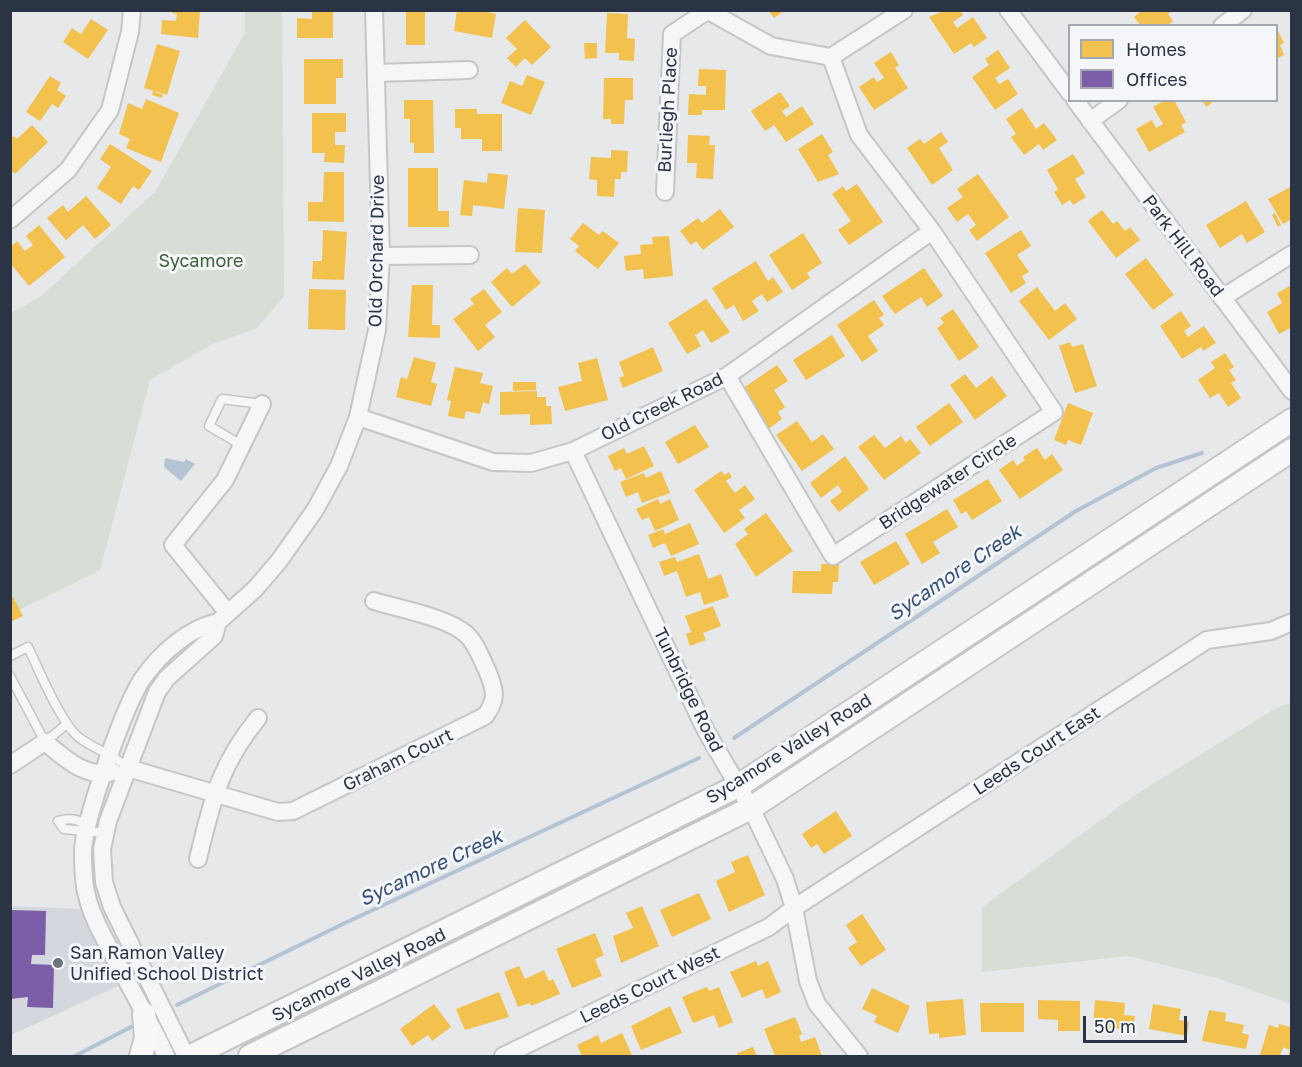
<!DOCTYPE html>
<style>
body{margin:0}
#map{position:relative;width:1302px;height:1067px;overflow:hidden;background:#e6e8ea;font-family:"Golos Text",sans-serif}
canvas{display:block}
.frame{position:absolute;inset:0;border:12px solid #2b3445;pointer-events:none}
.legend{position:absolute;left:1068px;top:24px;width:210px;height:78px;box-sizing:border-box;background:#f4f6f9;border:2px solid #a4a8b1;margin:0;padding:8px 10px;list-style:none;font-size:18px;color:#2b3445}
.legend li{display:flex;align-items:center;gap:12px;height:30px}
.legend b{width:30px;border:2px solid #a4a8b1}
.scale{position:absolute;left:1083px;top:1016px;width:104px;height:27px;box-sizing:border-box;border:3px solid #2b3445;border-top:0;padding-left:8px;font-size:18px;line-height:21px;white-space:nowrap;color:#2b3445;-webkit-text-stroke:4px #f4f6f9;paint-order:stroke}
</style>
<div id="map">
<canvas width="1302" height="1067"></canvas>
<div class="frame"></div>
<ul class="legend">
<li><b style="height:16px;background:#f2c14e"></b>Homes</li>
<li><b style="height:16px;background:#7b5ea7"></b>Offices</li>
</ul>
<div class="scale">50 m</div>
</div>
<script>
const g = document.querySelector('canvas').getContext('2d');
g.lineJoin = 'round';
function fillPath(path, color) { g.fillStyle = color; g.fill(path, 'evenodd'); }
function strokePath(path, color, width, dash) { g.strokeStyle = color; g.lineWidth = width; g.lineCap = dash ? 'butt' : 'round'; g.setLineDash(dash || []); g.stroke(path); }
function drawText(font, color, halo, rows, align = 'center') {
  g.font = font + ' "Golos Text",sans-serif'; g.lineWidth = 6; g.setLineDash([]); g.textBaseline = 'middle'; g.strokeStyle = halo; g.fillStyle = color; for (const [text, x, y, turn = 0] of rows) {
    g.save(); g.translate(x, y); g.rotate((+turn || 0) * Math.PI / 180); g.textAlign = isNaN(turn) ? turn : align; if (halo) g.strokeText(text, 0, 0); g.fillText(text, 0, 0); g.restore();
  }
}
const built = new Path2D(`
 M11 906 81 909 118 986 11 1035Z`);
const green = new Path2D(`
 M245 11H282L284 296 257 328 210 345 150 380 100 570 11 614 10 314 41 296 155 192 245 33Z
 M1291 703V1004L1217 978 1128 956 982 972V907L1138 793 1278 707Z`);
const water = new Path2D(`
 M165 458 184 462 186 459 195 464 181 481 164 467Z`);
const homes = new Path2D(`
 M172 10H200L198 38 161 34 162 20 176 21 177 14 172 13Z
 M312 10H333V38H297V18L312 19Z
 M406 10H425V45H406Z
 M457 10H479L496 14 492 38 454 31Z
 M768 10H785L774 18Z
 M946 10H960L963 15 953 22 957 28 973 17 987 38 974 47 971 43 954 54 929 17Z
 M1142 10H1172L1168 14 1173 21 1166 26H1141L1134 17Z
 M607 13 628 14 627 38 635 39 634 61 619 60V53H605Z
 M91 19 108 30 88 59 63 42 72 28 81 34Z
 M525 20 551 47 532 65 525 58 516 67 507 58 517 49 506 38Z
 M1276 27 1284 43 1280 45 1284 55 1276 59Z
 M584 43H597V58L585 59Z
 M157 44 180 51 167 95 144 88Z
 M998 50 1010 68 995 78 999 84 1008 79 1018 94 995 110 972 77 989 65 985 59Z
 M891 52 899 65 895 68 908 88 874 110 859 87 874 77 877 82 884 78 874 63Z
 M304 59H343V78H336V104H304Z
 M699 69 726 70 725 110H702V115H688L689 94 706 95V86H698Z
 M527 75 545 82 531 115 501 103 510 81 522 86Z
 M50 76 61 83 57 90 66 96 58 108 52 104 40 121 26 112Z
 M604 78H633V100H625L624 124H611V119H603Z
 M153 91 163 95 162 98 152 95Z
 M780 92 790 106 782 111 786 117 802 106 814 124 786 142 774 125 765 131 751 111Z
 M146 99 179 113 161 162 126 148 130 139 119 134 128 103 142 109Z
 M404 100H433L434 153H414V143H410V119H404Z
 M1165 100H1174L1186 122 1181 125 1185 132 1149 152 1136 129 1152 120 1156 128 1163 124 1153 107Z
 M1202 100H1216L1206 107Z
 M1022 108 1036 129 1044 123 1057 140 1043 150 1039 144 1024 155 1011 137 1016 134 1006 119Z
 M455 109H477V114H502V151H482V139H461V128H455Z
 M312 113H346V132H335V145H345L344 163 324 162 325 153H312Z
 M32 125 48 142 15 174 10 169V139L14 136 17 139Z
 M941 132 948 142 939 148 953 170 932 185 907 148 920 139 924 144Z
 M822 134 833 152 828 155 839 174 818 182 798 149Z
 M688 135 710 136 709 145H715L713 179 696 178 697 163H687Z
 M110 144 152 171 139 190 133 186 121 204 97 188 111 167 100 159Z
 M611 150 628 151 627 172H621V179H615L614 197 597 196V180L589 179 591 157 611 158Z
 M1073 154 1085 173 1075 179 1086 197 1073 205 1070 200 1062 205 1054 192 1058 189 1047 170Z
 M408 168H438V211H449V227H408Z
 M324 172H344V222L308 221V202H323Z
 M488 173 508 175 504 209 473 205 472 216 460 215 464 180 487 183Z
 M978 174 1009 217 977 241 969 230 976 225 968 214 957 222 947 208 963 197 957 189Z
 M857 184 883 222 849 245 838 230 851 221 832 194 843 186 846 191Z
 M1292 186V219L1283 224 1268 199Z
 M86 196 111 225 95 239 83 225 66 240 47 218 63 205 68 212Z
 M1246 201 1265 232 1247 243 1242 234 1220 248 1206 225Z
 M518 208 545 210 542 253 515 252Z
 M720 209 734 227 703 250 696 241 691 245 680 231 698 218 702 223Z
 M1102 210 1113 224 1117 221 1125 231 1130 227 1140 240 1116 258 1088 221Z
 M1275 213 1281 225 1278 227 1272 215Z
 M583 223 599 235 603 231 619 243 598 269 575 251 579 246 570 239Z
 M39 225 65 257 29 286 10 263V247L17 241 25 251 33 245 26 236Z
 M323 230 347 232 344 280 312 279 313 261H322Z
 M1021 230 1031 246 1017 255 1029 272 1022 276 1026 283 1011 293 985 253Z
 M803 233 822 263 807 273 810 278 792 290 769 255Z
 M669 236 673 276 644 279 643 269 626 271 624 256 641 254 640 245 653 244 652 237Z
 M1146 258 1174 295 1153 310 1125 274Z
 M756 261 768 281 773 277 783 292 767 302 762 294 752 301 759 311 743 321 734 305 726 310 712 288Z
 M525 264 541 283 512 307 491 282 507 268 512 274Z
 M924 268 943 296 927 307 921 297 895 314 882 296Z
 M412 285H433L432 325H440V338L408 337Z
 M1292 285V327L1279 334 1267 312 1282 303 1277 293Z
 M1037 287 1055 311 1065 303 1077 319 1049 340 1019 301Z
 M309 289 346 290 345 330 308 329Z
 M484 289 502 312 485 325 495 337 478 351 453 319 474 304 470 299Z
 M706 299 730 332 711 343 703 330 695 335 701 346 687 354 668 323Z
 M874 300 884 315 879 318 884 325 868 336 878 351 862 362 837 325Z
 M953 309 979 347 959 361 937 328 944 323 940 318Z
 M1181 311 1191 326 1184 331 1188 337 1204 326 1216 343 1203 351 1201 347 1182 359 1160 326Z
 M832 335 845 356 806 380 793 360Z
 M1070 342 1072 347 1083 344 1097 386 1075 393 1059 346Z
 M653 347 663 371 623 388 619 378 624 376 619 362Z
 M1225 353 1234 367 1229 370 1236 380 1231 383 1241 398 1228 407 1219 393 1210 398 1198 380 1215 368 1211 362Z
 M414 357 436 363 431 382 437 384 431 406 396 397 401 377 407 379Z
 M597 358 608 400 565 411 558 387 582 381 578 363Z
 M777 365 788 381 774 390 785 407 778 412 782 419 768 429 742 389Z
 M455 367 483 373 480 383 493 386 489 404 483 402 480 414 466 411 464 419 448 416 451 401 447 400Z
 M965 374 976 388 992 376 1007 396 975 420 950 385Z
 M513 382H536V390L513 391Z
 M537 391V397H546V406H551L552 424 530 425V414L500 415V392Z
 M949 403 963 422 930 446 916 427Z
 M1068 403 1093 413 1081 445 1068 440 1066 445 1054 440Z
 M797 421 812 442 823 434 834 449 802 471 776 435Z
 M695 425 709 447 678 464 665 442Z
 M874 435 885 448 901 436 906 443 910 439 921 453 884 480 858 447Z
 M644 446 654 466 626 479 621 468 615 471 608 456 624 448 627 454Z
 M1037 448 1045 460 1052 454 1063 470 1020 499 999 470 1013 460 1017 466 1025 460 1023 457Z
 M845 456 869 489 839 512 830 501 842 492 838 485 821 498 810 483Z
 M661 471 670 493 642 503 638 492 626 497 620 482 644 473 646 478Z
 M721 471 725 475 729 472 732 477 726 481 735 493 745 485 755 499 739 510 745 518 724 533 694 490Z
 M988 479 1002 501 972 520 966 511 961 514 953 500Z
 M658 499 660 504 670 499 679 520 655 531 649 517 642 520 636 509Z
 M947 509 958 527 933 542 940 553 922 564 905 534Z
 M766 513 793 551 756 577 735 544 748 534 744 529Z
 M690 523 699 544 671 556 665 543 653 548 648 535 663 529 665 534Z
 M896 541 910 564 874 585 860 562Z
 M699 554 708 579 721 574 729 597 704 605 700 592 686 597 677 571 664 576 659 562 675 557 677 562Z
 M821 564H839L838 582H833L832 594 792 593 793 571H821Z
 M13 597 23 616 10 622V599Z
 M713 606 721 626 703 633 706 640 690 646 686 634 691 632 685 616Z
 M836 811 852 836 824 854 817 844 811 848 802 834Z
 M748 855 765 895 729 912 716 881 735 872 731 862Z
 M699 893 711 919 672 937 660 910Z
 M642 906 659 946 621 963 613 936 633 928 626 913Z
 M862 914 886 950 861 966 848 948 857 942 846 925Z
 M595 933 604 955 595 959 602 976 572 988 556 949Z
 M756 961 758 966 768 961 781 992 766 999 762 989 742 998 730 972Z
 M519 966 525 979 544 970 549 981 553 979 560 994 531 1006 530 1003 518 1007 504 972Z
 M707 987 709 991 719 987 733 1022 719 1028 714 1015 693 1023 682 997Z
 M872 988 910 1006 898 1033 874 1022 877 1016 862 1009Z
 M499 992 509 1017 465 1030 456 1009Z
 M963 999 966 1035 939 1038V1033L929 1034 926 1002Z
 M1038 1000 1080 1001V1031H1058V1020L1038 1019Z
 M1095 1000 1125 1003 1124 1015 1135 1016 1133 1030 1093 1027Z
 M980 1003H1024V1032H981Z
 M434 1004 451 1027 432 1041 428 1035 412 1046 400 1029Z
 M1153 1004 1181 1009 1179 1020 1189 1022 1187 1036 1149 1029Z
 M670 1006 682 1033 641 1050 631 1026Z
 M1209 1010 1226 1013 1225 1021 1244 1025 1242 1033 1249 1035 1246 1049 1202 1041Z
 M795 1017 802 1034 799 1036 801 1042 815 1037 822 1056H775L764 1029Z
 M1279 1024 1290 1027 1292 1056H1288L1290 1050 1283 1047 1280 1056 1260 1055 1269 1025 1278 1028Z
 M622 1033 632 1055 628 1056H582L577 1045 598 1035 601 1043Z
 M753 1047 757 1056H738L737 1053Z`);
const offices = new Path2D(`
 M10 910 46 911 45 955H32L31 964 54 965 53 1008 27 1007 28 997 10 999Z`);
const stream = new Path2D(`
 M734 738 1076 511 1156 468 1202 453
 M177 1005 347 922 699 758
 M75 1056 133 1026`);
const service = new Path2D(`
 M243 446 209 426 222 399 262 404
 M10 656 28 647C38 668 63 728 81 739 98 751 111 753 128 768
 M10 676 45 742 67 724
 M86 827C81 818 67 818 58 821L64 829 106 833`);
const minor = new Path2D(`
 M707 10 771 46 831 57 904 10
 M1008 10 1070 93
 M1222 26 1243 10
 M376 73 469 70
 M1075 100 1292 391
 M1090 121 1119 100
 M665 192 672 34 707 11
 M10 220 68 170 110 110 130 32 132 10
 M381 256 470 255
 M1222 298 1292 254
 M727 376 833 556 1054 412 932 231 859 135 831 57
 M358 417 493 462 531 463 573 451 727 376 932 231
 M573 451 706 731 751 808 785 879 794 908 808 981 817 1004 859 1056
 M228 613 173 545 225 480 262 404
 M10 765 45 742C64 758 86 779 113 772
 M128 768 278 812 293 811 485 716C498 699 495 689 487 670 481 658 476 643 466 634 447 617 399 609 374 601
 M198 859C212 801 219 766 258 718
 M166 1056C151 1023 132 991 115 959 105 939 92 918 87 896 83 883 83 864 83 851 84 820 125 704 143 678 160 654 188 628 218 622
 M186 1056 112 907 104 882 102 849 108 821 157 692 167 678 214 636 218 622 255 589 279 561 315 510 339 466 358 417 377 330 381 256 374 10
 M503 1056 769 927 794 908 1207 640 1271 631 1292 622`);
const secondary = new Path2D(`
 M141 1056 146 1038 144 1014
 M191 1056 738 786 1292 420
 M250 1056 751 808 1292 450`);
const markers = [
 [58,963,6,"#6c737f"]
];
const streetNames = [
 ["Burliegh Place",668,110,-87],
 ["Park Hill Road",1183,246,53],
 ["Old Orchard Drive",377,251,-89],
 ["Old Creek Road",662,407,-26],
 ["Bridgewater Circle",948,482,-33],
 ["Tunbridge Road",688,690,64],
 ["Sycamore Valley Road",789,749,-32],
 ["Leeds Court East",1037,751,-33],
 ["Graham Court",398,760,-26],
 ["Sycamore Valley Road",359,975,-26],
 ["Leeds Court West",650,985,-26]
];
const parkNames = [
 ["Sycamore",201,261]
];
const poiNames = [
 ["San Ramon Valley",70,953],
 ["Unified School District",70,974]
];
const waterNames = [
 ["Sycamore Creek",955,573,-34],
 ["Sycamore Creek",431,868,-25]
];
fillPath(built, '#d4d7dd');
fillPath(green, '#d6ded6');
fillPath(water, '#b4c4d5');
fillPath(homes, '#f2c14e');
fillPath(offices, '#7b5ea7');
strokePath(stream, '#b4c4d5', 4);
strokePath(service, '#c4c6c8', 11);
strokePath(minor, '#c4c6c8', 20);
strokePath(secondary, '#c4c6c8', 26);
strokePath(service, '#f5f6f7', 8);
strokePath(minor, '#f5f6f7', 16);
strokePath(secondary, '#f8f8f8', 22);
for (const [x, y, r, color] of markers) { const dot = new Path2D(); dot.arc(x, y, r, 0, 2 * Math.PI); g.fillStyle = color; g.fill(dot); strokePath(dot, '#f4f6f9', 2); }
drawText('18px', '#2b3445', '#f4f6f9', streetNames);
drawText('18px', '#3f6138', '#f4f6f9', parkNames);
drawText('18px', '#2b3445', '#f4f6f9', poiNames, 'left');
drawText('italic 20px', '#34527a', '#f4f6f9', waterNames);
</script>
